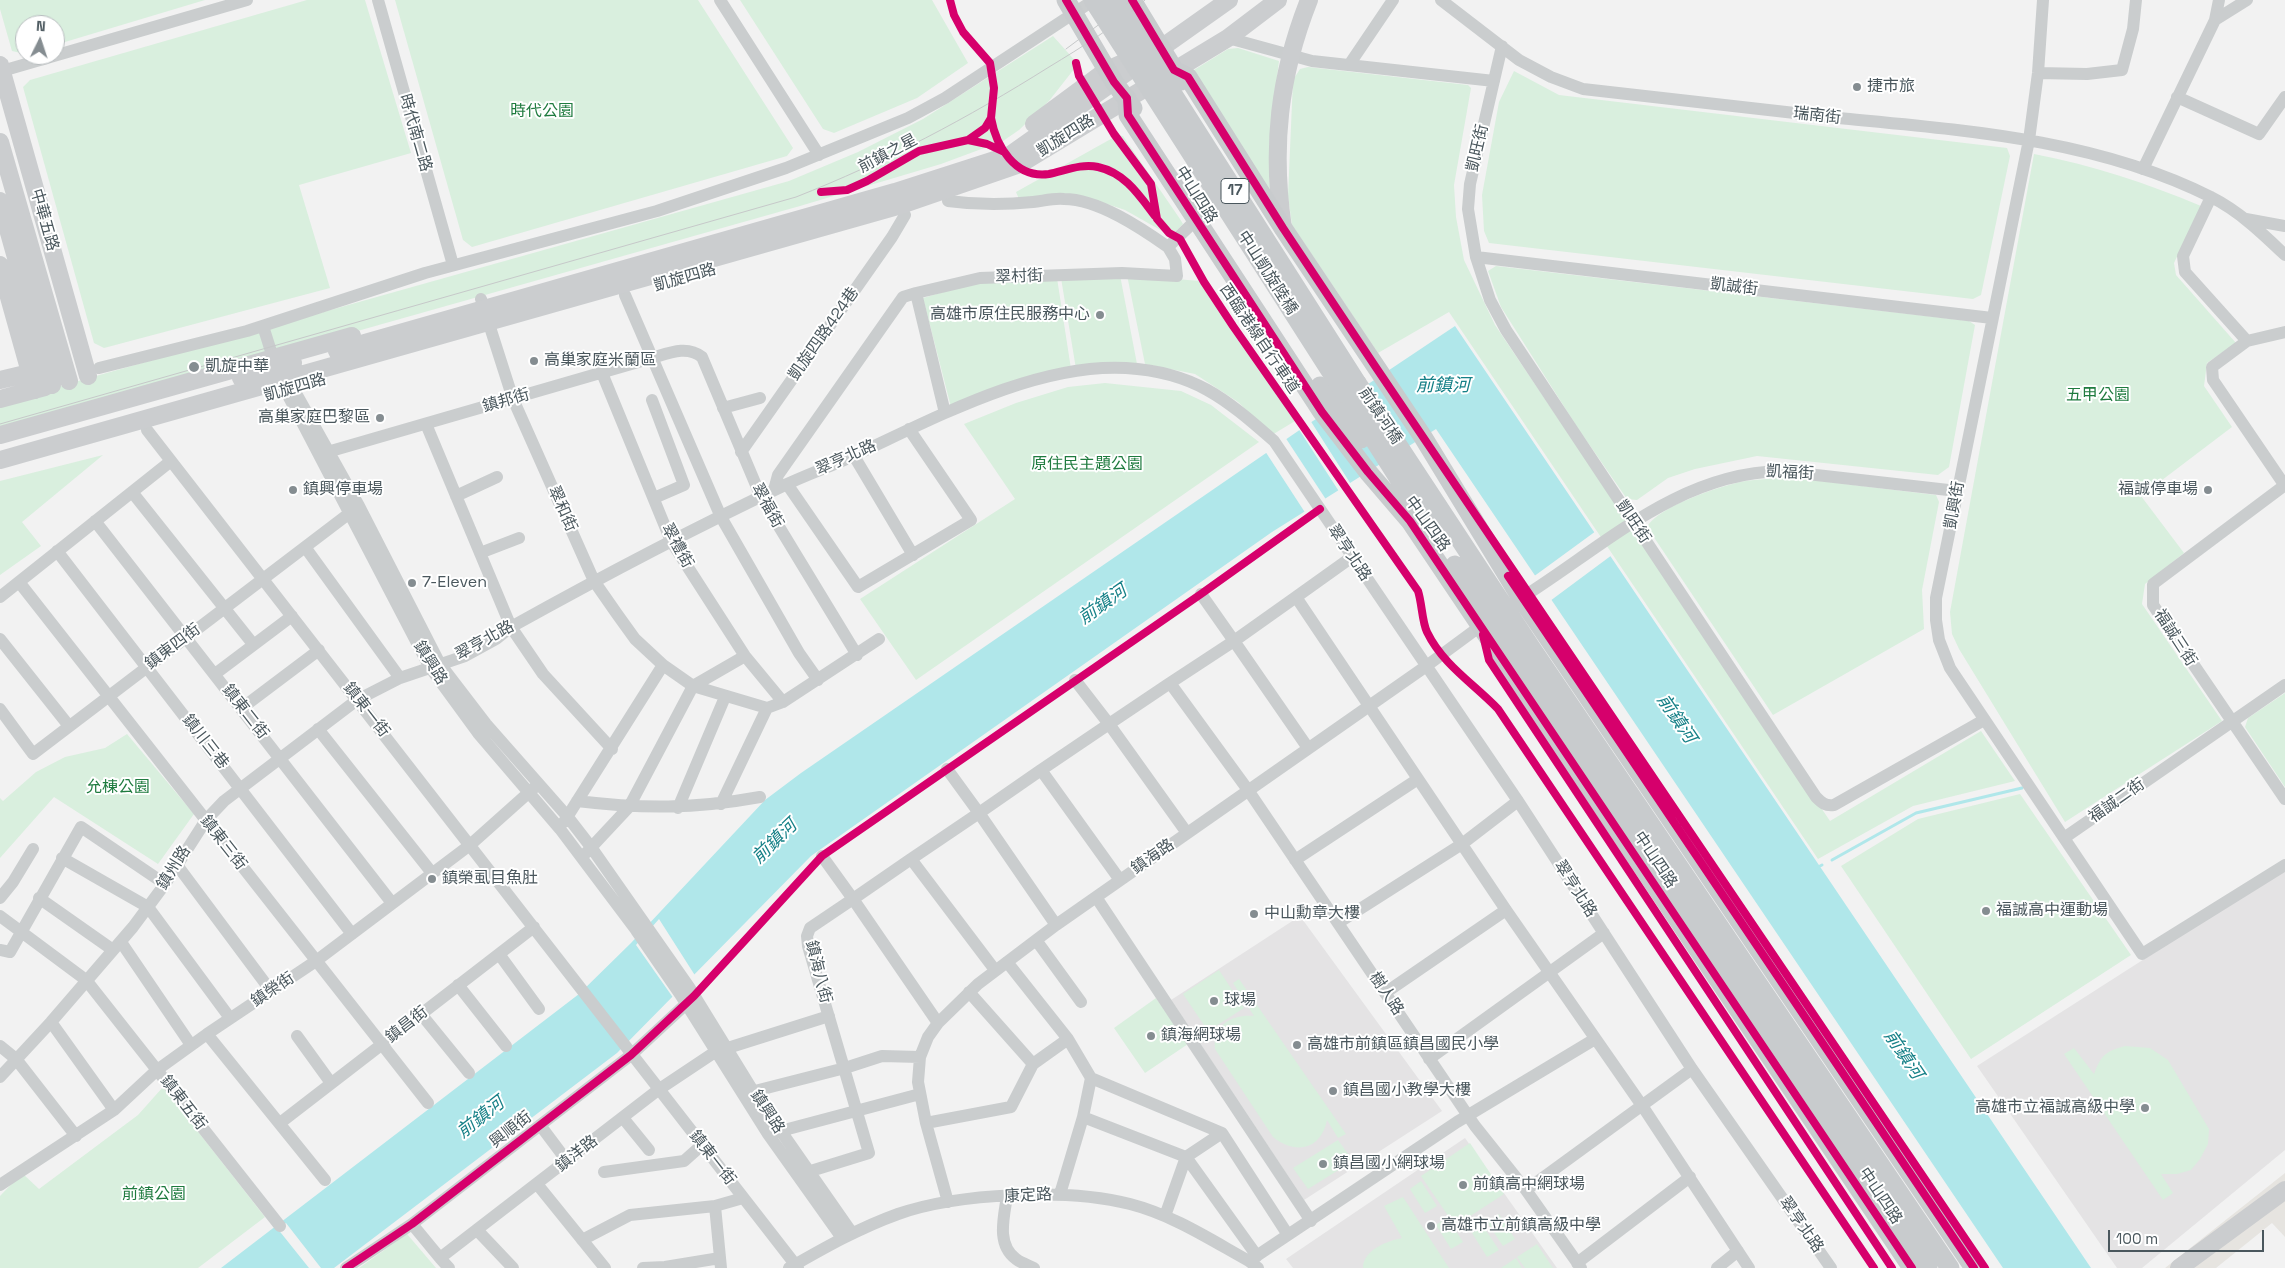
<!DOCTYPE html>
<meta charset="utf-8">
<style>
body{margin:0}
#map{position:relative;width:2285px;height:1268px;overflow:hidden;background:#f2f2f2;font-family:"Space Grotesk",sans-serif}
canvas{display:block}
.north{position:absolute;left:15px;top:15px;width:50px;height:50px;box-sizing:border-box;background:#fff;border:1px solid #b7bcbe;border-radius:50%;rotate:4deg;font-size:14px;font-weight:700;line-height:20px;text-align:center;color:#4a575d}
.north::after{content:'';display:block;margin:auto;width:18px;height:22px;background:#858d91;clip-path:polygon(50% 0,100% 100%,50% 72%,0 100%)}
.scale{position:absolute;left:2108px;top:1230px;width:156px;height:22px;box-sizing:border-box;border:2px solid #4a575d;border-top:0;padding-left:6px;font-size:15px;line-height:18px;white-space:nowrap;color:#4a575d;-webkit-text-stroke:4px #fff;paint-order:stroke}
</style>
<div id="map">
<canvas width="2285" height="1268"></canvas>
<div class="north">N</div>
<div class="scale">100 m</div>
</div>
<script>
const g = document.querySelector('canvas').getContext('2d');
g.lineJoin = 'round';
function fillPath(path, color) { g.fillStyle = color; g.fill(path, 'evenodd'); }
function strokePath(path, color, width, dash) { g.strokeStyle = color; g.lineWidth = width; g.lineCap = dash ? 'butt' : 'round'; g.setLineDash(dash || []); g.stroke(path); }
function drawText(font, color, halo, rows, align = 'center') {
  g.font = font + ' "Space Grotesk","Noto Sans TC",sans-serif'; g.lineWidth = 4; g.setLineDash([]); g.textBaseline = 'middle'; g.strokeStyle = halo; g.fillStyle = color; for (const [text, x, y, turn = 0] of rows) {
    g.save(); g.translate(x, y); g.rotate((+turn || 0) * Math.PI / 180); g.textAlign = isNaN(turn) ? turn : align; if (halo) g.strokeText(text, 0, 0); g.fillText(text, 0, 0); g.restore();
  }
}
const commercial = new Path2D(`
 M2285 1173V1237L2272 1223 2216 1268H2165Z`);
const education = new Path2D(`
 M2285 869V1150L2142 1268H2117L1977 1066Z
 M1300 916 1442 1111 1304 1200 1171 1000Z
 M1465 1138 1557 1268H1293L1286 1259Z`);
const green = new Path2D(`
 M0 0H205L55 45V25H25V54L12 51 0 9Z
 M307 0H365L411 153 299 185 330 288 104 348 94 343 23 87 30 80Z
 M395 0H698L793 148 787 156 472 247 463 240Z
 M740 0H932L968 63 917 98 834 133 823 129Z
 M1053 36 1078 64 1049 101 1019 130 1003 141 941 164 800 206 0 432V403L789 181 858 152 923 119Z
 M1238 48 1279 61 1269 145 1270 192 1194 70 1228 49Z
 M1308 67 1468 85 1471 88 1454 185 1456 217 1464 260 1495 325 1830 821 1981 731 2015 781 1913 806 1818 859 1449 312 1378 353 1292 225 1288 196 1293 80 1300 69Z
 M1514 71 1559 95 2007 148 2010 156 1981 295 1973 299 1489 243 1484 231 1482 195 1499 102Z
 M1118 135 1123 136 1180 219 1183 224 1171 236 1125 210 1098 201 1019 199 1016 192Z
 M2034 154C2092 165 2146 183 2201 206L2174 263 2176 275 2236 343 2207 363 2204 386 2232 427 2141 496 2184 553 2145 584 2142 604 2222 721 2065 822 1959 649 1952 634 1950 612Z
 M1496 266 1969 321 1975 325 1949 467 1938 475 1757 456 1695 469 1668 478 1637 500 1627 499 1577 427 1501 307 1488 271Z
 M1120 275 1137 364 1076 369 1061 278Z
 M1127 275 1200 281 1295 421 1272 435 1238 402 1195 374 1145 364Z
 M1057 278 1071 369 951 407 923 298 981 281Z
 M1105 383 1181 391 1211 405 1259 442 916 680 860 599 1015 499 964 424 1016 403 1068 387Z
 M103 455 22 522 41 546 0 575V481Z
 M1787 477 1936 495 1939 502 1922 590 1924 629 1773 715 1647 527C1659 506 1716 488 1740 482 1755 479 1772 479 1787 477Z
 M2285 693V787L2245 727 2248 718Z
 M127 734 194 814 158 864 54 797 0 858V798L3 801 36 772 65 757 105 748Z
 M2020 794 2131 955 1971 1059 1841 866 1918 819Z
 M1219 970 1244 1008 1208 1031 1183 994Z
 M1239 979 1346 1134 1338 1138 1327 1120C1321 1150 1295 1155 1273 1137L1215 1049C1212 1024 1234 1014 1254 1016L1233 983Z
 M1156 998 1188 1044 1145 1073 1114 1028Z
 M2125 1046 2150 1048 2168 1060 2209 1129 2208 1144 2200 1159 2191 1170 2177 1174H2161L2173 1193 2163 1200 2064 1054 2074 1048 2094 1074C2102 1054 2105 1052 2125 1046Z
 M163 1087 265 1217 198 1268H0V1196L22 1173 39 1189 138 1115Z
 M1338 1140 1353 1161 1308 1189 1293 1168Z
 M1470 1143 1504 1194 1455 1226 1421 1176Z
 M1421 1181 1437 1206 1425 1213 1410 1189Z
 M1403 1197 1449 1268H1363C1363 1250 1387 1241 1402 1238L1384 1206Z
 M1499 1214 1515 1239 1503 1246 1487 1222Z
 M1447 1217 1463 1242 1451 1249 1436 1225Z
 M1483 1226 1499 1250 1487 1257 1472 1233Z
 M407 1234 436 1268H359Z
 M1537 1244 1553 1268H1525L1517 1257Z
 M1516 1258 1522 1268H1501Z`);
const water = new Path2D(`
 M1455 326 2091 1268H2003L1436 429 1272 532 811 856 617 1053 334 1268H221L579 994 631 943 765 800 801 773 1301 429Z`);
const pier = new Path2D(`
 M1310 420 1352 486 1340 493 1298 428Z
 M1285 437 1327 501 1306 514 1265 451Z
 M1596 531 1612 555 1550 601 1533 577Z
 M659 919 696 977 674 999 636 945Z
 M286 1223 321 1268H309L277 1228Z`);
const stream = new Path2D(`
 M1832 860 1916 813 2022 788
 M1820 866 1822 865`);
const street = new Path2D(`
 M378 0 453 265
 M720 0 819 155
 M1441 0 1519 60 1551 77 1583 89C1668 99 1753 109 1839 118 1964 130 2096 139 2211 197 2239 211 2262 233 2285 255
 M2043 0 2038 73 2029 140 1936 598V620L1939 640 1950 668 2064 838
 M2215 20 2219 0
 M1228 38 1312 61 1494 81
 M1502 46 1470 184 1468 209 1476 257 1490 300 1506 330 1816 797C1822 803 1825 806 1834 805L1984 720
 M1349 65 1393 0
 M2 71 247 0
 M2038 73 2087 74 2122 70 2133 29 2136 0
 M2177 97 2259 134 2285 97
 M2143 169 2215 20 2247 0
 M2211 197 2183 256 2185 272 2247 341
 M948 201C977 205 1004 205 1033 202 1043 201 1053 198 1064 199 1098 199 1141 228 1168 247
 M2246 219 2285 226
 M1476 257 1992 318
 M625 295 721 517 799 653 818 680
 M481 299 513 399 594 581 617 614 635 639 663 665 693 686 767 708 783 702 879 639
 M263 326 280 380 429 666 478 733 560 829 636 930 680 994 768 1134 842 1238
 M2285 332 2247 341 2212 367 2213 380 2285 486
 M99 368 247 331 425 273 657 211 786 168 908 118 945 98 1094 0
 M284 372 359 506 440 664 486 724 567 816 591 847 689 987 753 1091 852 1233
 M602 373 671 541 745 656 783 702
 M652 400 684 485 654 498
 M723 408 760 398
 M945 413 916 293 980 278 1122 273 1177 276 1175 259 1168 247 1195 221
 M426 424 511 627 543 674 612 749
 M147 430 798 1268
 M741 452 892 237 905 215
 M324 453 652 358C669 353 687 345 702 357L761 497 857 655
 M854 456 913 555
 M787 484 858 587 971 520 909 429
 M2285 485 2153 584V605L2285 799
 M774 490 778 475 903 297 916 293
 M132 492 253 644
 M456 496 497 477
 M95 521 392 903
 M305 547 400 678
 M57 551 352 934
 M480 553 519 538
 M19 582 428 1103
 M1201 594 1234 641 1296 597 1506 910 1643 1107 1749 1268
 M0 597 171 461
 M1296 597 1352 557
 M1515 602C1600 550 1676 473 1781 471L1957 491
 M0 639 69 726
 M215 674 292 616
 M1075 680 1109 724 1170 683 1248 790 1475 1126 1526 1190 1581 1268
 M1170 683 1234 641 1308 748
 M2285 685 2064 838 2142 954 2285 865
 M693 686 745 656
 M242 708 319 650
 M0 709 33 754 355 509
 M318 729 432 873
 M947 769 979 813 1041 770 1120 880
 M1041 770 1109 724 1187 833
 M577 801C643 809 694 809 760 797
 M721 804 767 708
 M678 808 725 697
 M564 822 663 665
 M586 853 629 807 693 686
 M822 856 853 899 911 859 995 970
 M62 858 148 907 230 1018
 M911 859 979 813 1056 925
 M1295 860 1418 779
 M177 865 271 991
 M1096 897 1311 1221
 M0 898 13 882 33 849
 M39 898 113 950
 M0 916 86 980 280 1226
 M1338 923 1462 844 1518 801
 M1036 940 1081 1002
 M121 942 191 1045
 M0 950 10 952 81 827 165 884
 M499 954 539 1009
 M1007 962 1068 1039 1091 1078
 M458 985 506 1046
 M969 992 1033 1064
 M1385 993 1506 910
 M421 1014 469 1073
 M51 1022 114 1110
 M207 1034 325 1180
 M297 1036 331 1083
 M0 1046 16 1059 76 1136
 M1429 1059 1604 933
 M1033 1064 1068 1039
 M0 1077 51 1022 133 927 165 884 206 820 224 801 357 700 400 678 465 656 496 639 511 627C601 577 692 529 785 485 808 474 832 466 855 455 935 418 1036 363 1126 368 1194 372 1225 398 1274 441L1518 801 1692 1069 1831 1268
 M1091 1078 1222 1133 1288 1235
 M747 1093 845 1068 882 1056 920 1057
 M1083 1117 1186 1157 1257 1256
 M623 1118 649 1150
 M280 1123 534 927
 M926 1123 1011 1107 1033 1064
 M540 1125 567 1161
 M773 1133 920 1094
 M604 1172 684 1161 702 1145
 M801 1174 869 1153 808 946 807 936 810 928 853 899 938 1023
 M537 1184 605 1268
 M0 1185 114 1110 157 1070 207 1034 316 961 470 845 535 787
 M1526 1190 1692 1069
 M1060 1194 1083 1117 1091 1078
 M1007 1196C1004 1217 996 1244 1016 1259 1021 1263 1028 1265 1034 1268
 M948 1202 926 1123 918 1082 920 1057 928 1037 938 1023 978 984 1056 925 1425 667 1486 622
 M715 1206 721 1268
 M1165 1216 1186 1157 1222 1133
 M412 1224 440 1258
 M477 1230 513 1268
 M582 1240 630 1215 715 1206 743 1198
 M1249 1261 1457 1122 1595 1039
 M1577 1263 1690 1177
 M346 1268 412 1224 631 1055 686 1004
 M449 1268 440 1258 658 1090 715 1052 829 1016
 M643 1268 665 1267 720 1258
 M789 1268C824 1248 859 1228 898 1214 958 1193 1068 1188 1130 1204 1173 1215 1211 1240 1249 1261L1258 1268
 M1717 1268 1738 1251`);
const secondary = new Path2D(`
 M0 65 88 376
 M1034 124 1107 70 1139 56
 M0 142 69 381
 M0 201 52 385
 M1283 228C1271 147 1279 76 1309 0
 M0 265 35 390
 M337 351 895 192 1010 155 1229 0
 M241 378 293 363
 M0 380 42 370
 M0 399 45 387
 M0 435 352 336
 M0 460 901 205 1020 164 1228 38 1278 0
 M2179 1268 2285 1190`);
const primary = new Path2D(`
 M1066 0 1114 82 1133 108
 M1132 0 1181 81
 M1174 70 1188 77 1283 228 1423 437 1521 598 1974 1268
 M1127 98 1128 115 1322 412 1368 472 1410 521 1912 1268
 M1357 383 1530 646 1950 1268
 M1320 386 1361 439
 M1345 394 1430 528
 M1455 565 1928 1268`);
const tram = new Path2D(`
 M1066 49 1132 0
 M0 424 796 197C885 162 968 118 1049 67 1082 47 1116 26 1145 0`);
const primaryBridge = new Path2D(`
 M1093 0 1345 394
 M1113 0 1357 383`);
const cycleway = new Path2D(`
 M950 0 954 15 963 32 990 63 994 88 991 118
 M1066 0 1114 82 1127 98 1128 115 1322 412 1368 472 1410 521 1912 1268
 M1132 0 1174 70 1188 77 1283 228 1375 366 1985 1268
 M1076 63 1079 76 1114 134 1151 184 1157 219 1169 233 1180 239 1204 282 1233 326 1418 591C1422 603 1422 622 1427 632 1443 665 1473 683 1498 709L1874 1268
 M1002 151 987 144 968 140 985 128 991 118C996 146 1015 179 1049 174 1064 171 1082 163 1098 167 1125 173 1139 195 1155 216
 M821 192 847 190 867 181 919 151 968 140
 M1508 576 1974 1268
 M1483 635 1489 660 1892 1268
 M346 1268 412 1224 631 1055 694 996 822 856 1201 594 1320 509`);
const markers = [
 [1857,87,5,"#858d91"],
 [1100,315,5,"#858d91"],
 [534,361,5,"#858d91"],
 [194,367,6,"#858d91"],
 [380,418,5,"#858d91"],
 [293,490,5,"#858d91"],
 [2208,490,5,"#858d91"],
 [412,583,5,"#858d91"],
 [432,879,5,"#858d91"],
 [1986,911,5,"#858d91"],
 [1254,914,5,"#858d91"],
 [1214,1001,5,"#858d91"],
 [1151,1036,5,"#858d91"],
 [1297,1045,5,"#858d91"],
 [1333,1091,5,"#858d91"],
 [2145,1108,5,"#858d91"],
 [1323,1164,5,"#858d91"],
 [1463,1185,5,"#858d91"],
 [1431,1226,5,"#858d91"]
];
const shields = [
 [1235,191,28]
];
const shieldNames = [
 ["17",1235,191]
];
const poiNames = [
 ["捷市旅",1867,87],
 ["高雄市原住民服務中心",1090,315,"right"],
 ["高巢家庭米蘭區",544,361],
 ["凱旋中華",205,367],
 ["高巢家庭巴黎區",370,418,"right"],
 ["鎮興停車場",303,490],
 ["福誠停車場",2198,490,"right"],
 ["7-Eleven",422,583],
 ["鎮榮虱目魚肚",442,879],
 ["福誠高中運動場",1996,911],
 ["中山勳章大樓",1264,914],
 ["球場",1224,1001],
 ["鎮海網球場",1161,1036],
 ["高雄市前鎮區鎮昌國民小學",1307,1045],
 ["鎮昌國小教學大樓",1343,1091],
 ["高雄市立福誠高級中學",2135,1108,"right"],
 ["鎮昌國小網球場",1333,1164],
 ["前鎮高中網球場",1473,1185],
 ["高雄市立前鎮高級中學",1441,1226]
];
const parkNames = [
 ["時代公園",542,112],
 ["五甲公園",2098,396],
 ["原住民主題公園",1087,465],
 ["允棟公園",118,788],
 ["前鎮公園",154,1195]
];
const streetNames = [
 ["瑞南街",1817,116,6],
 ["時代南二路",415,133,74],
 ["凱旋四路",1066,136,-32],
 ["凱旺街",1478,148,-77],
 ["前鎮之星",888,154,-28],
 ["中山四路",1196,195,58],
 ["中華五路",44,220,74],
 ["中山凱旋陸橋",1267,273,57],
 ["翠村街",1019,277,-2],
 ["凱旋四路",685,278,-16],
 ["凱誠街",1734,287,7],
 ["凱旋四路424巷",824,334,-55],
 ["西臨港線自行車道",1259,339,56],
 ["凱旋四路",295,388,-16],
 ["鎮邦街",506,401,-16],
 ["前鎮河橋",1380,416,56],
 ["翠亨北路",846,458,-24],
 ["凱福街",1790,473,3],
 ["凱興街",1955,505,-80],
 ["翠福街",767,506,61],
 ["翠和街",562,509,66],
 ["凱旺街",1633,522,56],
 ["中山四路",1427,524,54],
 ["翠禮街",677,546,61],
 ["翠亨北路",1349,553,56],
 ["福誠三街",2175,638,57],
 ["翠亨北路",485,641,-29],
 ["鎮東四街",173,647,-37],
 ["鎮興路",430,663,58],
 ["鎮東一街",366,710,52],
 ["鎮東二街",245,712,52],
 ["鎮川三巷",205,742,52],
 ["福誠二街",2117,801,-35],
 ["鎮東三街",223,843,52],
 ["鎮海路",1153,857,-35],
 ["中山四路",1655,860,56],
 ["鎮州路",174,868,-58],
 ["翠亨北路",1575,889,57],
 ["鎮海八街",818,972,76],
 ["鎮榮街",273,990,-34],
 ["樹人路",1386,994,56],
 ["鎮昌街",407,1025,-38],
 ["鎮東五街",183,1103,52],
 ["鎮興路",767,1112,57],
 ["興順街",511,1130,-38],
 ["鎮洋路",577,1154,-38],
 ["鎮東一街",712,1158,52],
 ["康定路",1028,1196,-3],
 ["中山四路",1880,1196,56],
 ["翠亨北路",1801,1225,55]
];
const waterNames = [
 ["前鎮河",1443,386],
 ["前鎮河",1103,605,-35],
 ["前鎮河",1676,719,56],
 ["前鎮河",775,842,-44],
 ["前鎮河",1903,1055,56],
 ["前鎮河",481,1118,-38]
];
fillPath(commercial, '#e6e4e0');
fillPath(education, '#e4e3e4');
fillPath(green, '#d9efde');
fillPath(water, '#b0e7ea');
fillPath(pier, '#f2f2f2');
strokePath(stream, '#b0e7ea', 3);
strokePath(street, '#cacdce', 12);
strokePath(secondary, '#cbcdcf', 18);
strokePath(primary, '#c8cbcd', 19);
strokePath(tram, '#c6c8c9', 1);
strokePath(primaryBridge, '#c8cbcd', 19);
strokePath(cycleway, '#d6006c', 8);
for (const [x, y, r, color] of markers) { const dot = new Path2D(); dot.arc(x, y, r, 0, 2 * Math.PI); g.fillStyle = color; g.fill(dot); strokePath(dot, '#fff', 2); }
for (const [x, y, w] of shields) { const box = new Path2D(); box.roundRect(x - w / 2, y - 12.5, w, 25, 4); g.fillStyle = '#fff'; g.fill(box); strokePath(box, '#4a575d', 1); }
drawText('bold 15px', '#4a575d', null, shieldNames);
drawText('16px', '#4a575d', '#fff', poiNames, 'left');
drawText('16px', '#1f7b3f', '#fff', parkNames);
drawText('16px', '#4a575d', '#fff', streetNames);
drawText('italic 18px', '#168087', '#fff', waterNames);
</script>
